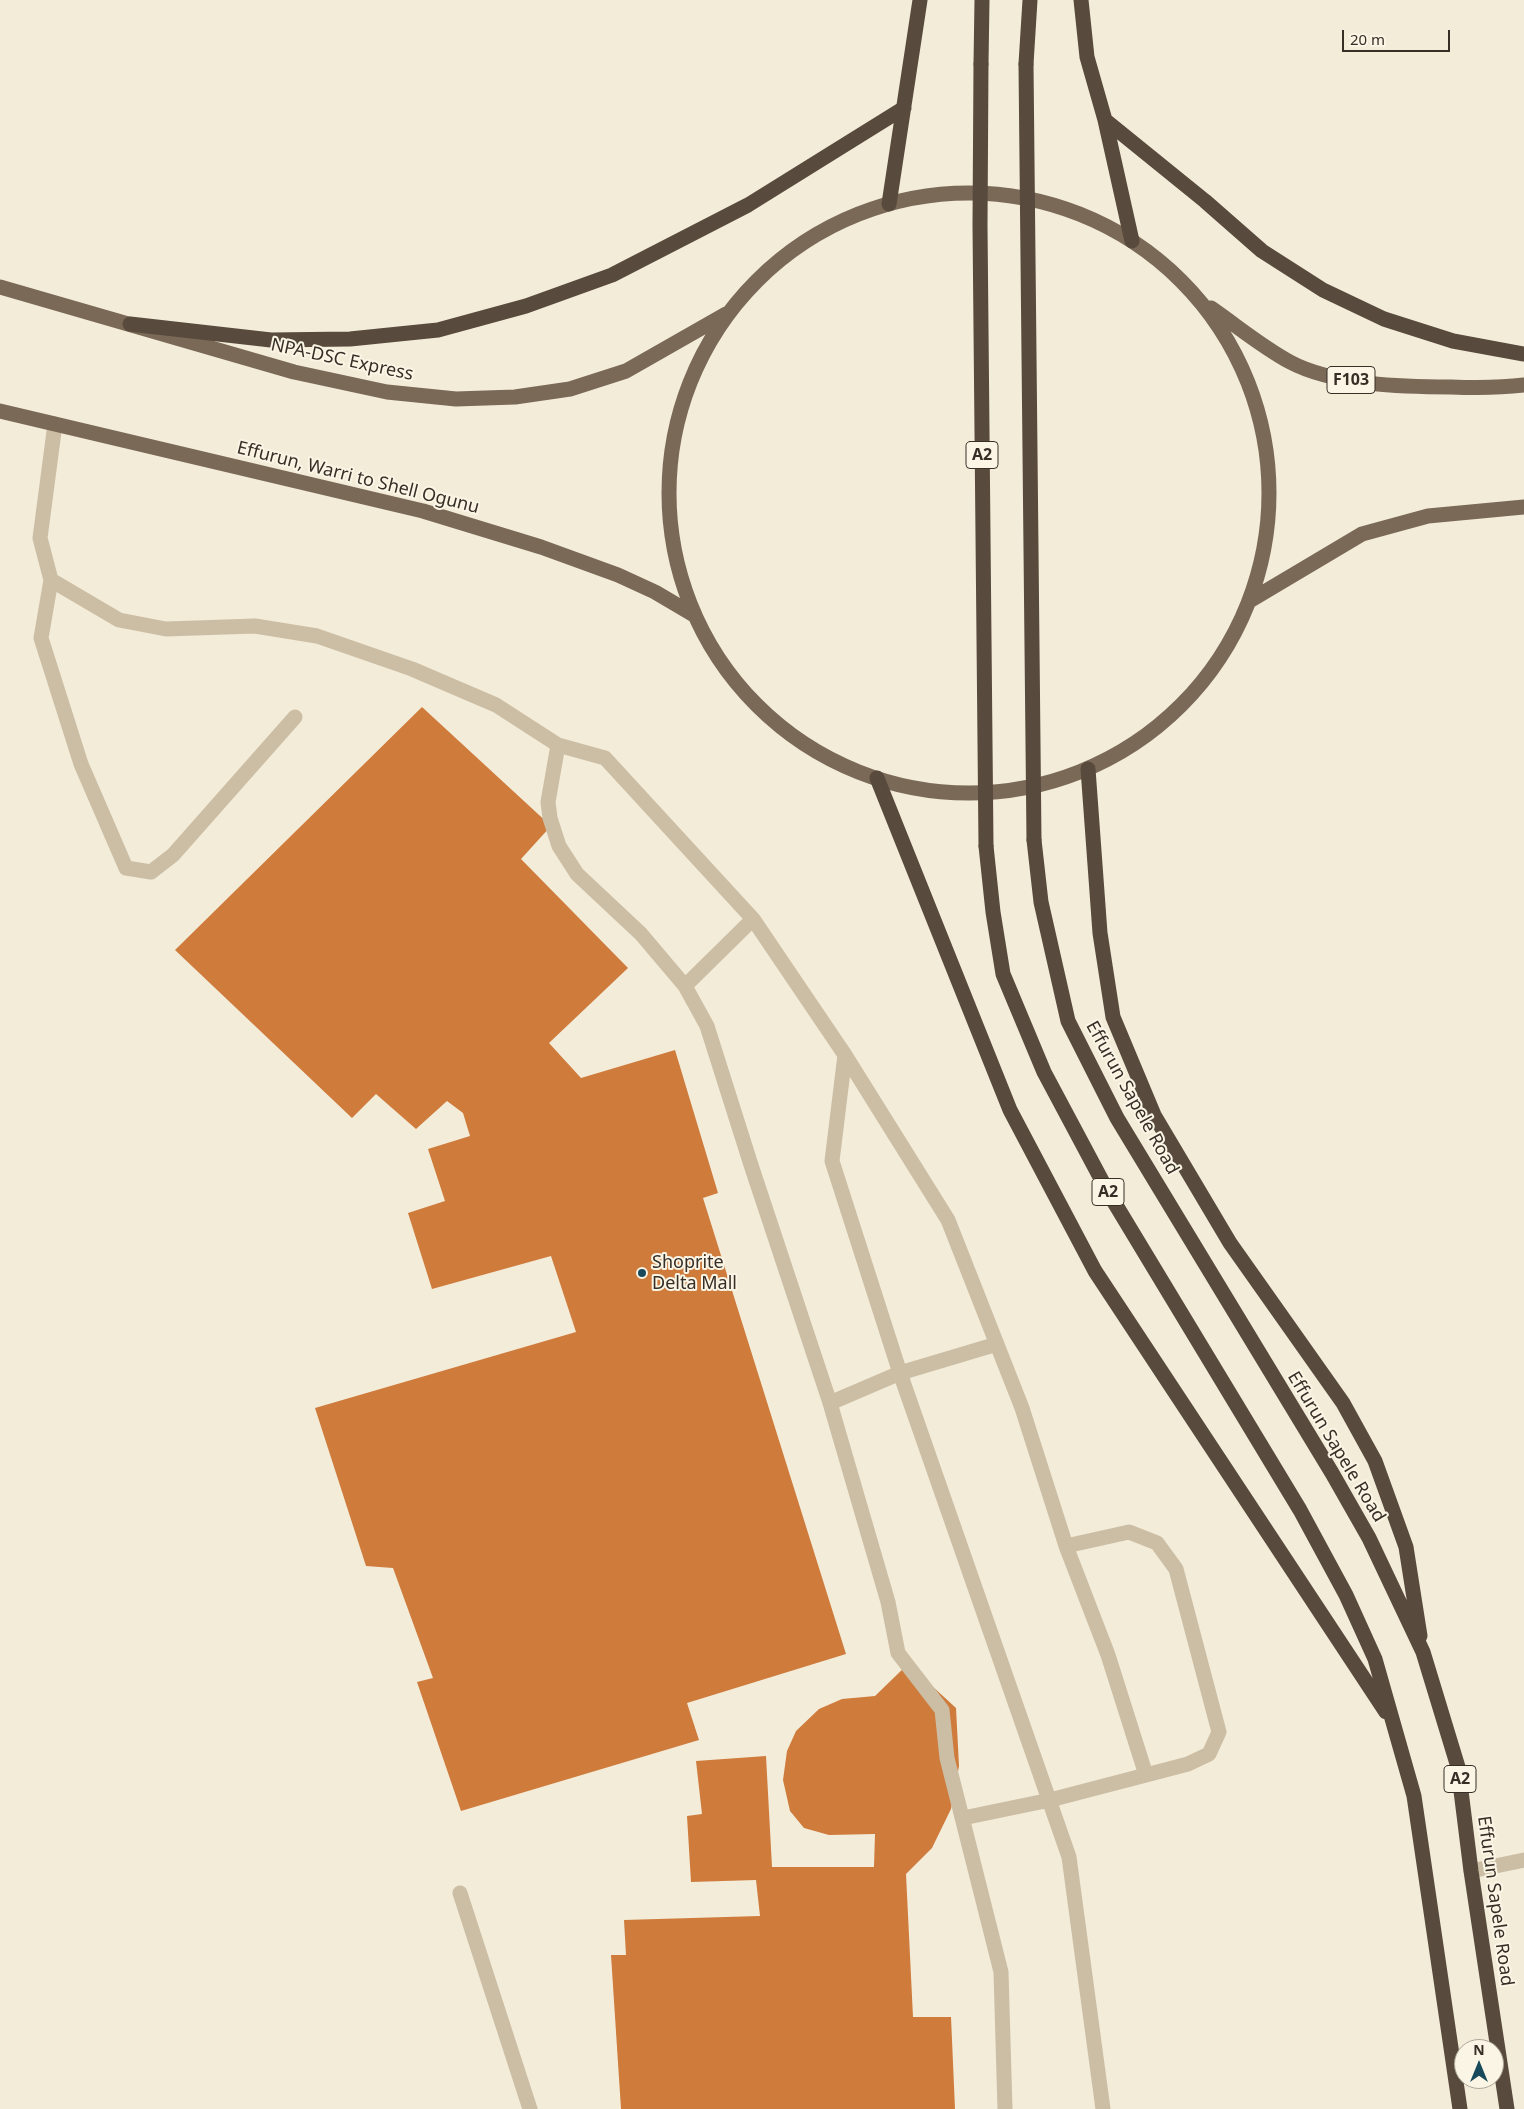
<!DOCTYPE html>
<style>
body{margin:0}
#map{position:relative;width:1524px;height:2109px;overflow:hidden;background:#f3ecd9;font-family:"Noto Sans",sans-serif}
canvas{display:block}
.north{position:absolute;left:1454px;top:2039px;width:50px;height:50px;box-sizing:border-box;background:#faf5e5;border:1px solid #aca599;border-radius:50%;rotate:0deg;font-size:14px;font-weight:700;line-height:20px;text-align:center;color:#372e26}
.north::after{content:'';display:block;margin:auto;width:18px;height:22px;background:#194a5b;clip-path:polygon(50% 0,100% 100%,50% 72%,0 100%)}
.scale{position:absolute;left:1342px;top:30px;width:108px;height:22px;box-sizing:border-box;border:2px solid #372e26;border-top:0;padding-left:6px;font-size:15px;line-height:18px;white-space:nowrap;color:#372e26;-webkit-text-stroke:4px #faf5e5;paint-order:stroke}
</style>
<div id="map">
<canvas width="1524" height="2109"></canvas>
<div class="north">N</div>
<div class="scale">20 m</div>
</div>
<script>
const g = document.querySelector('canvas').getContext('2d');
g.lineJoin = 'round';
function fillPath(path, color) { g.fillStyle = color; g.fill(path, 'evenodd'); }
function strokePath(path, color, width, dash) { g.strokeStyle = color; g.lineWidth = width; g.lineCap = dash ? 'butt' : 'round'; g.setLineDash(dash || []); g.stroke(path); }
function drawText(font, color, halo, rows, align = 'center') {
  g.font = font + ' "Noto Sans",sans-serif'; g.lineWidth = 4; g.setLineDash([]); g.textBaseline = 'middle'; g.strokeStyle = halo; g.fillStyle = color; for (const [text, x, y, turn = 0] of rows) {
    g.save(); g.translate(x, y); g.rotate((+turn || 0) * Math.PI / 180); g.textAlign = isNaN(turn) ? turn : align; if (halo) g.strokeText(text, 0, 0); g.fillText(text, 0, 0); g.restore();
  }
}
const building = new Path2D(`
 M422 707 551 826 521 859 628 968 549 1043 581 1078 675 1050 718 1193 703 1198 846 1654 687 1703 699 1740 461 1811 417 1682 433 1678 393 1568 366 1566 315 1408 576 1332 551 1256 432 1289 408 1213 445 1201 428 1149 470 1136 463 1113 447 1101 416 1129 376 1094 352 1118 175 950Z
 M908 1664 956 1708 959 1766 951 1809 932 1848 906 1874 913 2017H951L955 2109H621L611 1955H626L624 1920 760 1916 756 1880 691 1882 687 1816 702 1814 696 1761 766 1756 772 1867H874L875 1834 829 1835 804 1828 790 1811 783 1780 787 1751 796 1731 819 1709 842 1699 875 1696Z`);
const minor = new Path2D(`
 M55 424 40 538 51 580 119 620 166 629 255 626 317 636 412 669 496 705 558 745 605 758 753 919 845 1055 948 1220 1022 1408 1066 1546 1108 1655 1146 1775 1050 1800 963 1818
 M51 580 41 638 81 764 126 868 151 872 173 855 295 717
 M558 745 548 802 550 818 559 846 577 874 641 934 685 986 707 1026 751 1165 830 1403 888 1602 898 1653 942 1710 947 1758 1001 1972 1005 2109
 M685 986 753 919
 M845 1055 832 1161 900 1373 1069 1857 1103 2109
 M830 1403 900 1373 997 1344
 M1066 1546 1129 1532 1157 1543 1176 1569 1219 1732 1209 1754 1188 1764 1146 1775
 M1471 1871 1524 1860
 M460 1893 530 2109`);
const major = new Path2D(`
 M669 493a300 300 0 1 1 600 0a300 300 0 1 1-600 0Z
 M0 287 294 372 387 392 456 399 515 397 570 389 626 371 726 314
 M1211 308C1237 326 1262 347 1290 362 1333 385 1404 387 1451 387 1476 388 1500 388 1524 385
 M0 411 423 511 541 547 618 575 655 592 694 615
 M1251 600 1362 534 1428 516 1524 507`);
const highway = new Path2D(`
 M1081 0 1087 57 1105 120 1132 241
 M981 64 982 0
 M1026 64 1030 0
 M1105 120 1205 201 1262 251 1323 290 1384 319 1453 341 1524 354
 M889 204 920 0
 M130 324 271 340 350 339 438 330 526 306 612 275 748 205 904 108
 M1088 769 1100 933 1113 1017 1154 1115 1230 1243 1343 1403 1375 1461 1406 1547 1420 1636
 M877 778 1010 1110 1095 1271 1386 1712
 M1034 840 1041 902 1068 1021 1117 1118 1332 1473 1369 1538 1423 1652 1458 1767 1471 1871 1507 2109
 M986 846 993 912 1003 974 1044 1072 1108 1192 1300 1510 1346 1595 1375 1659 1414 1796 1460 2109`);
const highwayBridge = new Path2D(`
 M981 64 980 225 986 846
 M1026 64 1034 840`);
const markers = [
 [642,1273,5,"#194a5b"]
];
const shields = [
 [1351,380,48],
 [982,455,32],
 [1108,1192,32],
 [1460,1779,32]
];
const shieldNames = [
 ["F103",1351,380],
 ["A2",982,455],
 ["A2",1108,1192],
 ["A2",1460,1779]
];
const streetNames = [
 ["NPA-DSC Express",342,360,12],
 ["Effurun, Warri to Shell Ogunu",358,478,14],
 ["Effurun Sapele Road",1132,1098,61],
 ["Effurun Sapele Road",1336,1447,59],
 ["Effurun Sapele Road",1495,1901,82]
];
const poiNames = [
 ["Shoprite",652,1263],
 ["Delta Mall",652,1284]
];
fillPath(building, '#ce7b3c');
strokePath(minor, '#ccbea4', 15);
strokePath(major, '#7a6956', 15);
strokePath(highway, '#584a3d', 15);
strokePath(highwayBridge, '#584a3d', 15);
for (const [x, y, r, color] of markers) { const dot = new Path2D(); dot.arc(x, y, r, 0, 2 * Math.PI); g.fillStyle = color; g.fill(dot); strokePath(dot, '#faf5e5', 2); }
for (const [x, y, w] of shields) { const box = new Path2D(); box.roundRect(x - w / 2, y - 13.5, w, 27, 4); g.fillStyle = '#faf5e5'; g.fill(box); strokePath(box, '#372e26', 1); }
drawText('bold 16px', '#372e26', null, shieldNames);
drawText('18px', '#372e26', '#faf5e5', streetNames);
drawText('18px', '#372e26', '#faf5e5', poiNames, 'left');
</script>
